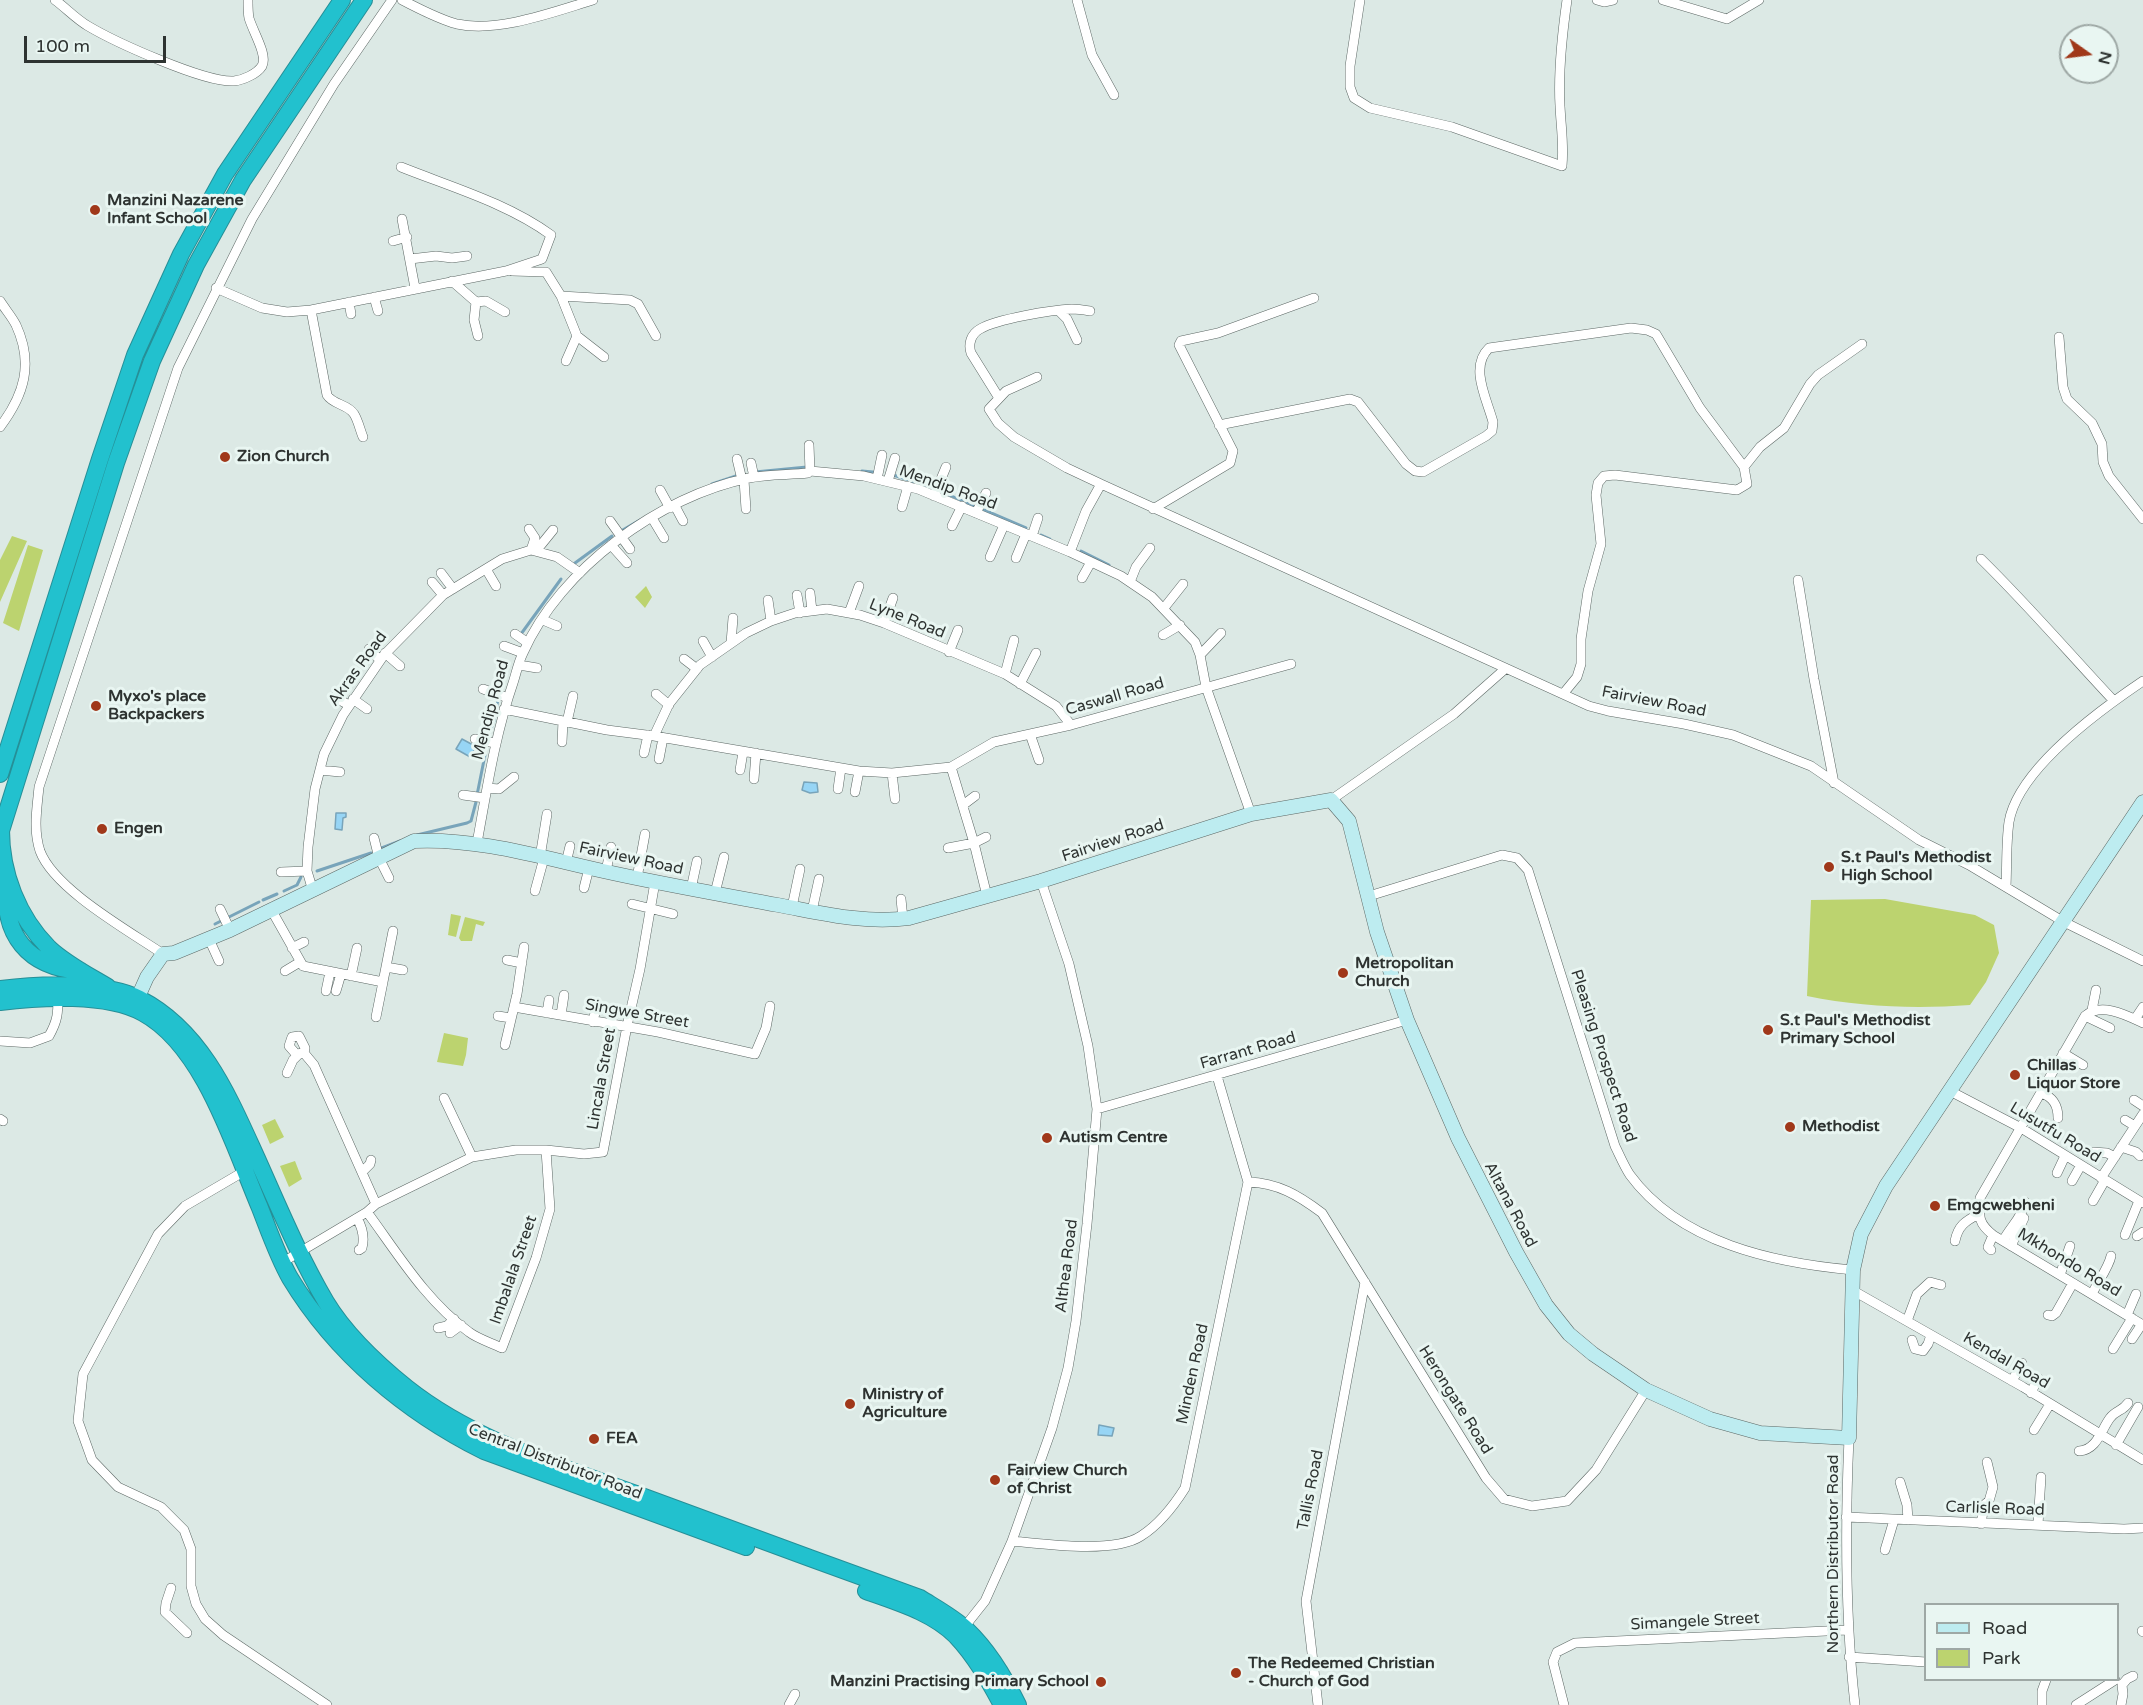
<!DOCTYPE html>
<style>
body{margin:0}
#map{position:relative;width:2143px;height:1705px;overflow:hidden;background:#dce9e5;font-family:"Varela Round",sans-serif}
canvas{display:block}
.legend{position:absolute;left:1924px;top:1603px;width:195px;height:78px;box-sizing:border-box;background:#e9f6f2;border:2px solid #9ea8a5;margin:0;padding:8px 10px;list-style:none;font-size:18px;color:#2e3331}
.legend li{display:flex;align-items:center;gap:12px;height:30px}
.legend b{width:30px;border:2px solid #9ea8a5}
.north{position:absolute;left:2059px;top:24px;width:60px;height:60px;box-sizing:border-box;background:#e9f6f2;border:2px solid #9ea8a5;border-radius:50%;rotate:104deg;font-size:16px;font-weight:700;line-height:24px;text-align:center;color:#2e3331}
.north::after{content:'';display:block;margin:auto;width:21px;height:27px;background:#a0381a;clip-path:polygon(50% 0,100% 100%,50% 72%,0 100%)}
.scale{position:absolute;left:24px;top:36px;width:142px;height:27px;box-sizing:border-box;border:3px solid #2e3331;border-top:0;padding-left:8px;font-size:18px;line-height:21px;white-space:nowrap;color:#2e3331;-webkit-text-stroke:4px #e9f6f2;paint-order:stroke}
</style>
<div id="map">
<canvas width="2143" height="1705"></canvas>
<ul class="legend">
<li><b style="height:8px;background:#bdecf0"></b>Road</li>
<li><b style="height:16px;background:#bcd36f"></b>Park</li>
</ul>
<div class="north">N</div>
<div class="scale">100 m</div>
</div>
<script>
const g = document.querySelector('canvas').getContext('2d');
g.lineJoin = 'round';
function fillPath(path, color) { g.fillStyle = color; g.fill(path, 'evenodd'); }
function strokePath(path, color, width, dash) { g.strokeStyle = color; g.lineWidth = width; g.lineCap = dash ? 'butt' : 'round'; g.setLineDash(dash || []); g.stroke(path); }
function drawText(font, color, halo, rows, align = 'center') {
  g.font = font + ' "Varela Round",sans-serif'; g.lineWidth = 6; g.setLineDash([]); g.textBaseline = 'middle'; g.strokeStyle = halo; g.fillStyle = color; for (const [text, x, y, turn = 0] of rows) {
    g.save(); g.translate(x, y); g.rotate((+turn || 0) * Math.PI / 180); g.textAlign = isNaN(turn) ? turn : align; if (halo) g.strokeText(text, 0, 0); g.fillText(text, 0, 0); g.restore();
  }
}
const green = new Path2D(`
 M12 536 27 541 0 602V560Z
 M28 545 43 550 19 631 3 623Z
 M646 586 652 597 645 608 635 597Z
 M1885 899 1975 915 1994 925 1999 953 1986 982 1970 1005C1915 1009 1861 1007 1807 996L1811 900Z
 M451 914 461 916 456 937 448 935Z
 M465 917 485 922 483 926 476 924 472 941H461L459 938Z
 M444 1033 468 1038 466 1055 463 1066 437 1062Z
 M275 1119 284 1137 270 1144 262 1125Z
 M295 1161 302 1179 289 1187 280 1166Z`);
const water = new Path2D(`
 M462 739 475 746 472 758 456 749Z
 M804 782 817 783 818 792 810 793 802 790Z
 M336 813H346V817L343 818 342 830 335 829Z
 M1099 1425 1114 1428 1112 1436 1098 1435Z`);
const stream = new Path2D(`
 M862 471 873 472
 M755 472 807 467
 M893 475 928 486
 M712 484 736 476
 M947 494 974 506
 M984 510 1026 528
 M621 531 640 520
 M1041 535 1050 539
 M1081 551 1109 565
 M575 563 612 536
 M521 634 561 579
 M500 682V691
 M488 736 494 721 498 699
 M477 795 485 755
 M417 835 467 823 471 821 476 802
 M379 849 400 841
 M317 871 371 853
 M284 891 297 885 301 877
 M263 900 277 894
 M229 917 259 902
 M215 924 221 921`);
const street = new Path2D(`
 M55 0C66 8 76 19 88 26 115 42 205 83 234 81 243 80 257 74 262 66 268 55 253 32 249 18 248 13 248 6 248 0
 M402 0C420 9 438 19 457 24 498 33 553 12 593 0
 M1077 0 1092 55 1114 95
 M1360 0 1350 66V87L1354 98 1370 108 1452 127 1562 166C1564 145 1561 127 1560 106 1558 71 1562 35 1567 0
 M1597 0 1604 2 1613 0
 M1663 0 1727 19 1759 0
 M402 219 415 288
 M393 241 407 237
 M410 259 436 256 452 258 467 256
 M512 271 546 272 561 296 630 300 638 304 656 336
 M452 281 476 302 486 301 505 312
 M216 288 262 308 287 312 311 310 506 271 542 259 551 235C507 203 451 187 401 167
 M561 296 577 336 604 357
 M374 297 378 311
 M0 301C5 309 12 317 16 325 34 364 24 395 0 427
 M349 302 351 314
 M476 302 474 320 478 336
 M311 310 327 395C333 405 348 404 354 414 358 420 360 430 363 437
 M1059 311 1067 319 1077 340
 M2059 337 2063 387 2067 399 2092 423 2102 444 2103 462 2109 476 2143 519
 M566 361 577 336
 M1037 377 1006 391 989 409 998 423 1014 437 1067 468 1101 484
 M999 398 971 353C968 344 971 334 980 329 997 319 1051 310 1072 309 1078 309 1084 310 1090 311
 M1219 425 1350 399 1358 402 1406 464 1415 471 1423 472 1486 436 1492 431 1493 422C1487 399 1469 367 1489 348L1631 328 1647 330 1656 334 1700 408 1744 467 1747 484 1737 490 1615 475 1604 476 1598 483 1596 495 1601 544 1588 591 1581 639V664L1577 677 1563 694
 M809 445 810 471
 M737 459 742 480
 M751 463 754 477
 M1744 467 1760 447 1784 428 1810 384 1818 375 1862 344
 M877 479 882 455
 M744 480 746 509
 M888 481 895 458
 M660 490 670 508
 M934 496 946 467
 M675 506 683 521
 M902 507 908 486
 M1153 509 1230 463 1233 451 1179 345 1181 341 1218 333 1314 298
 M976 513 986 493
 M652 518 664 538
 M610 521 630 549
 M952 526 962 506
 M529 529 535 538 531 550
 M1032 536 1038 518
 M611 545 627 563
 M536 551 553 530
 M1070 552 1086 511 1101 484 1589 706 1608 711 1684 724 1733 735 1811 766 1919 840 1969 865 2064 922 2143 961
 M990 557 1004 525
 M1016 558 1026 534
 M1981 559C2027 604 2069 653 2113 700
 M486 569 496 586
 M441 573 453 589
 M1082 578 1091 562
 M1798 580 1814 679 1834 783
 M432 582 443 595
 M1130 582 1136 567 1150 548
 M810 593 812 611
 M797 595 800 613
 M768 600 771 621
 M1164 608 1183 584
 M849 613 859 586
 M543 620 557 626
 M884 623 893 598
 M515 634 528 643
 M1163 635 1180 625
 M703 641 712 657
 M731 643 733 618
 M504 646 523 653
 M369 649 380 660
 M949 652 958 630
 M385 653 400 666
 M1200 655 1221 633
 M684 659 697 669
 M519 665 537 668
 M1005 674 1014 640
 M1020 684 1036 653
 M483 689 508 698
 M656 694 669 705
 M334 697 349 705
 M353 699 367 709
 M504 709 607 730 654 736 859 771 892 773 951 767 994 742 1071 725 1291 664
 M567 722 573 696
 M1030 734 1039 760
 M654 736 669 704 700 665 746 633 771 621 795 613 827 609 860 615 884 623 1005 674 1056 706 1071 725
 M475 739 495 743
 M562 742 563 721
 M644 753 648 735
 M659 759 663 738
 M951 767 974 843 987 896
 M320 770 340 772
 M740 770 743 752
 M892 773 895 799
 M754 779 756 753
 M487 788 499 789 514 777
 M838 789 841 768
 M855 792 859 771
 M463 795 485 798
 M1331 800 1454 714 1505 669
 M963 805 975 796
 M374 838 379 858 389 878
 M477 843C487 789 495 735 513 683 516 674 518 663 523 653 560 569 660 496 749 478 768 474 789 475 808 473L810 471 864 476 918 489 1070 552 1121 576 1152 597 1195 642 1200 655 1206 687 1251 814
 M948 848 974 843 986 837
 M540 857 547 814
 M566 863 570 846
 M606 871 611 847
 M281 872 307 871
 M637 878 645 834
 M2006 887C2007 866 2006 843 2009 822 2018 769 2100 710 2143 681
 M584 888 589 868
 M691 889 697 861
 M313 891 307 871 308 847 315 789 324 754 343 715 384 655 443 595 502 559 531 550 557 557 580 573
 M535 891 544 858
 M715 893 724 857
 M1369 896 1502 855 1517 858 1528 870 1615 1146C1620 1156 1624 1166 1630 1175 1680 1243 1774 1263 1853 1270
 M901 899 903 919
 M632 904 673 914
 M792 907 800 869
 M220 909 230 930
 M272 911 303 966 383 982 393 931
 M812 911 819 879
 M209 939 219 961
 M292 948 304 942
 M163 954C129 931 54 889 40 851 33 830 37 808 39 787L178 368 252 219 334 84 392 0
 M507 960 522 963
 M386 967 403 970
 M285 971 300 962
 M351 976 357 948
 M326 991 330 972
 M336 991 341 974
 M514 1007 658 1032 755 1054 766 1028 770 1006
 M2092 1010 2096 990
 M547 1013 549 1000
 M561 1015 564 995
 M498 1016 511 1018
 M2085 1016 2110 1028
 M376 1017 383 982
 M2135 1019 2143 1007
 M593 1022 596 1008
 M2143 1023C2126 1015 2101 1002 2085 1016L1980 1198C1979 1217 1978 1223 1993 1235L2143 1325
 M299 1036 305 1048 304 1053 296 1054 289 1046 292 1037Z
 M0 1041 30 1043 49 1036C58 1020 58 1013 58 995
 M505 1045 517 994 524 947
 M304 1053 314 1065 376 1204
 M2063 1053 2083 1065
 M287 1073 293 1060 299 1054
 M1950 1091 2021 1128 2143 1203
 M2041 1093C2053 1097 2058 1105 2058 1118
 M444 1098 472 1157
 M2134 1100 2143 1106
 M1097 1109 1407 1020
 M0 1119 3 1121
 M2125 1120 2135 1126
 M2121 1147 2136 1152 2140 1156
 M2093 1152 2107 1153 2115 1157
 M248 1169 185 1206 158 1234 83 1374 78 1421 92 1460 118 1487 161 1507 184 1530 191 1549V1586L196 1604 205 1619 223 1635 327 1705
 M362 1172 370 1164 371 1160
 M2057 1173 2065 1156
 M2101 1178 2143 1114
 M2072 1181 2081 1165
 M1248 1182C1278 1183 1298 1195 1322 1213L1486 1478 1504 1499 1532 1506 1567 1501 1596 1470 1646 1390
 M2093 1201 2105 1180
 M367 1212C398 1254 426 1301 469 1332 478 1339 492 1343 502 1348L536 1258 550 1209 546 1150
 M357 1218C362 1227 365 1237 362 1248L359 1250
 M2125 1235 2139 1201
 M2137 1236 2143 1232
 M1955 1241C1958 1226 1965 1221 1979 1214
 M2003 1241C2009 1228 2023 1217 2025 1202
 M2011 1246 2024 1218
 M1991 1250 1988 1247 1993 1235
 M283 1262 367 1212 376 1204 472 1157 516 1150H546L584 1154 603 1152 627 1026 640 969 655 882
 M2060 1275 2070 1246
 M1852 1290 2023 1387 2143 1460
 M2092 1294C2097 1283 2109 1267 2111 1256
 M2048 1315 2052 1316 2056 1313 2073 1283
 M2127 1315 2136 1294
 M1907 1321 1917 1294 1930 1282 1941 1285
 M438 1328 447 1326 454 1319
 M450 1333 461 1325
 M2132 1339 2142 1324
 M1912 1340 1915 1349 1923 1351 1928 1344 1931 1335
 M2113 1349 2132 1318
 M2012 1381 2022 1363
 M2031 1393 2038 1378
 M2034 1430 2050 1404
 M1849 1438C1845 1527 1845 1616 1855 1705
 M2116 1445 2138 1407
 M2079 1451C2097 1450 2101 1430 2110 1418 2116 1410 2123 1411 2128 1403
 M1900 1482 1907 1505 1908 1520
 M1846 1517 2124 1529 2143 1528
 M1981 1524 1984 1505 1989 1501 1993 1487 1987 1462
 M2038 1525 2041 1477
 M1012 1541C1044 1544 1114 1554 1141 1536 1160 1524 1173 1507 1185 1488L1248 1182 1217 1076
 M1885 1550 1894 1520
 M171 1588 166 1603 165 1612 187 1633
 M962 1630 985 1601 1012 1541 1052 1428 1068 1368 1076 1321 1087 1224 1097 1109 1088 1046 1069 964 1041 881
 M2142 1631 2143 1632
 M1849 1657 1926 1662
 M789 1705 795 1694
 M1318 1705 1306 1601 1365 1282
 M1564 1705 1553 1662 1557 1652 1575 1643 1847 1630
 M2042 1705V1691L2046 1680
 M2076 1705 2115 1680
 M2121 1705 2123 1694 2122 1685 2127 1679 2133 1676`);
const secondary = new Path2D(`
 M134 1006 147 977 163 954 174 953 230 930 414 841C478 838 540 857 603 871 661 884 719 894 778 905 822 913 864 924 909 918L1041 881 1251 814 1331 800 1349 821 1377 932 1407 1020 1458 1138 1516 1252 1546 1305 1569 1334 1593 1354 1646 1390 1710 1419 1760 1433 1849 1438 1853 1270 1861 1234 1886 1186 2143 802`);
const highway = new Path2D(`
 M0 774 100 459 135 355 181 254 225 174 342 0
 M1 830C1 873 18 917 49 948 66 964 88 975 108 987
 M0 834 116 463 152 361 196 265 243 180 364 0
 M8 880C0 935 29 968 81 971
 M0 989C37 984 107 981 140 999 204 1032 231 1102 259 1163 280 1210 300 1258 326 1302 346 1335 376 1363 407 1388 474 1441 557 1465 636 1494 731 1529 825 1564 920 1598 936 1608 953 1617 967 1630 989 1651 1005 1678 1018 1705
 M0 1002C40 997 107 993 143 1013 204 1046 234 1147 260 1208 269 1231 278 1257 290 1278 336 1354 406 1412 484 1451L746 1547
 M866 1591C896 1602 932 1612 956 1636 975 1656 989 1681 1002 1705`);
const markers = [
 [95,210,6,"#a0381a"],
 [225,457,6,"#a0381a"],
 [96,706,6,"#a0381a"],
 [102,829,6,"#a0381a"],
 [1829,867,6,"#a0381a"],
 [1343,973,6,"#a0381a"],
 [1768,1030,6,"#a0381a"],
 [2015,1075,6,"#a0381a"],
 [1790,1127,6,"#a0381a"],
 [1047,1138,6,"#a0381a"],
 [1935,1206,6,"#a0381a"],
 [850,1404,6,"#a0381a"],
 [594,1439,6,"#a0381a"],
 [995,1480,6,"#a0381a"],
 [1236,1673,6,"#a0381a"],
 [1101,1682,6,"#a0381a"]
];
const poiNames = [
 ["Manzini Nazarene",107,201],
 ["Infant School",107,219],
 ["Zion Church",237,457],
 ["Myxo's place",108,697],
 ["Backpackers",108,715],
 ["Engen",114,829],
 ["S.t Paul's Methodist",1841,858],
 ["High School",1841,876],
 ["Metropolitan",1355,964],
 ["Church",1355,982],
 ["S.t Paul's Methodist",1780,1021],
 ["Primary School",1780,1039],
 ["Chillas",2027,1066],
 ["Liquor Store",2027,1084],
 ["Methodist",1802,1127],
 ["Autism Centre",1059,1138],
 ["Emgcwebheni",1947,1206],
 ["Ministry of",862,1395],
 ["Agriculture",862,1413],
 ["FEA",606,1439],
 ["Fairview Church",1007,1471],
 ["of Christ",1007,1489],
 ["The Redeemed Christian",1248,1664],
 ["- Church of God",1248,1682],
 ["Manzini Practising Primary School",1089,1682,"right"]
];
const streetNames = [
 ["Mendip Road",948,488,20],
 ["Lyne Road",907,619,22],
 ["Akras Road",358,669,-54],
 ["Caswall Road",1115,697,-16],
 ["Fairview Road",1654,702,11],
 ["Mendip Road",491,710,-75],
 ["Fairview Road",1113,841,-18],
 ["Fairview Road",631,859,12],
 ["Singwe Street",637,1014,10],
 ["Farrant Road",1248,1051,-16],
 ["Pleasing Prospect Road",1603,1056,72],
 ["Lincala Street",602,1079,-80],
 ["Lusutfu Road",2055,1133,31],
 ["Altana Road",1510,1205,62],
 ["Mkhondo Road",2069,1263,31],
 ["Althea Road",1067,1266,-83],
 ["Imbalala Street",514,1270,-71],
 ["Kendal Road",2006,1361,30],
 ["Minden Road",1193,1374,-78],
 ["Herongate Road",1455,1400,58],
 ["Central Distributor Road",555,1462,21],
 ["Tallis Road",1311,1490,-79],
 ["Carlisle Road",1995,1509,2],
 ["Northern Distributor Road",1834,1554,-90],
 ["Simangele Street",1695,1622,-3]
];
fillPath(green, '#bcd36f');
fillPath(water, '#97d5f5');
strokePath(water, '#78a4ba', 1.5);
strokePath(stream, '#78a4ba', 3);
strokePath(street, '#5d6865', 10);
strokePath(secondary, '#5d6865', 15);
strokePath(highway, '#268f97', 18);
strokePath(street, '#fff', 9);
strokePath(secondary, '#bdecf0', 14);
strokePath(highway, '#22c1ce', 16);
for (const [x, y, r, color] of markers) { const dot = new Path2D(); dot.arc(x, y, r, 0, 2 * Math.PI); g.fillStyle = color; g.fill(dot); strokePath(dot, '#e9f6f2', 2); }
drawText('bold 16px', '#2e3331', '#e9f6f2', poiNames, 'left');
drawText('16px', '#2e3331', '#e9f6f2', streetNames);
</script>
